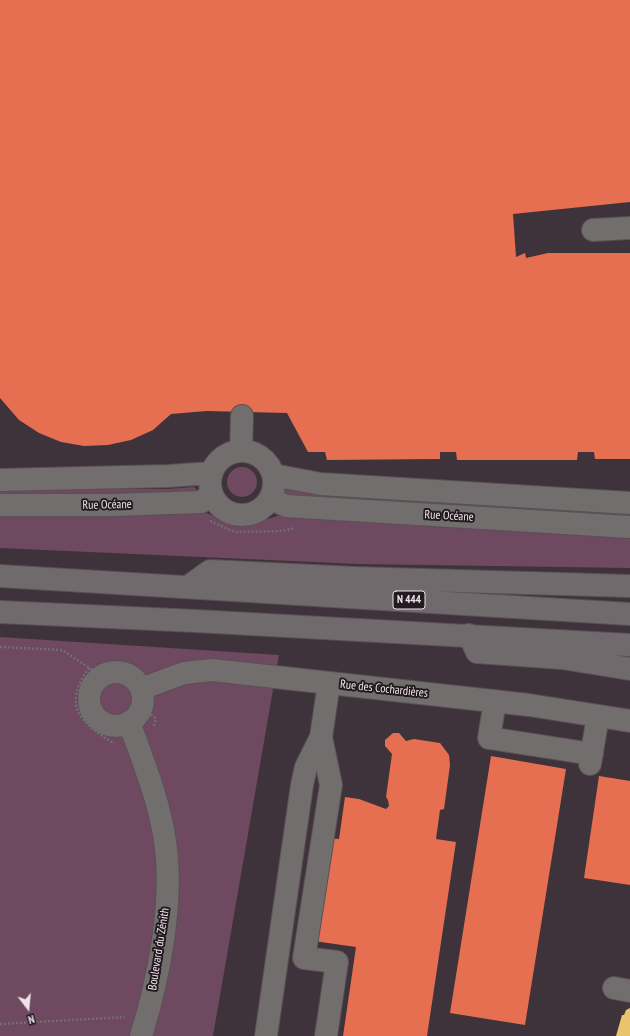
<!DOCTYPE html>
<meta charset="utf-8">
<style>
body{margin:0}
#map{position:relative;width:630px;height:1036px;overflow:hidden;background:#3e333a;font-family:"PT Sans Narrow",sans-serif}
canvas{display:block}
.north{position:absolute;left:8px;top:988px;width:40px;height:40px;-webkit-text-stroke:3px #231b20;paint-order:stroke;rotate:164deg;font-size:11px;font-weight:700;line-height:16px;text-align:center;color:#f0e4eb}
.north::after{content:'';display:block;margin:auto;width:14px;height:18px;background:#f0e4eb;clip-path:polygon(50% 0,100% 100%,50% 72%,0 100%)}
</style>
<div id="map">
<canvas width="630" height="1036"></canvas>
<div class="north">N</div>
</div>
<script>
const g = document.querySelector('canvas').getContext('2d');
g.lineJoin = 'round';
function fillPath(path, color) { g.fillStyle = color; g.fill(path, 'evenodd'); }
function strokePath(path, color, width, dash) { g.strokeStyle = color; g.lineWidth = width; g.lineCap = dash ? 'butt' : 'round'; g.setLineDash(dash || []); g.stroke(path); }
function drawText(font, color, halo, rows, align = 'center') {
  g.font = font + ' "PT Sans Narrow",sans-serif'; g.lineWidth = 4; g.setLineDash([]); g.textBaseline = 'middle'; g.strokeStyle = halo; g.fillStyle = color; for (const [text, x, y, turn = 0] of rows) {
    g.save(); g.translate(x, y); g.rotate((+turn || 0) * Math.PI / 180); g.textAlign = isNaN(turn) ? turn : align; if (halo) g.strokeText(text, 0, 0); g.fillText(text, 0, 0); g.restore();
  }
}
const green = new Path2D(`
 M227 482a15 15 0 1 1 30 0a15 15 0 1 1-30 0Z
 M194 487 197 490 195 494 0 496V489H168Z
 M285 489 314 493 630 512V520L286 497 283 493Z
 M0 512H203L239 524 259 522 277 516H306L630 537V568L358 564 0 548Z
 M0 637 279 655 213 1036H0Z`);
const homes = new Path2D(`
 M630 1008V1036H616L622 1015H624L626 1010Z`);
const shops = new Path2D(`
 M0 0H630V202L513 214 516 257 525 253 526 258 548 253H630V459H595L594 452H578L577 460H457L456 452H440V459L327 460 325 452H308L287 413 206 411 171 414 153 430 131 440 108 445 84 446 61 442 39 433 19 420 0 398Z
 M393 733H399L406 741 414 739 440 743 449 755 450 765 444 809 440 810 436 839 456 842 427 1036H343L356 947 314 941 329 838 339 839 345 797 359 799 386 809 389 806 388 800 386 797 392 754 385 746V740Z
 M491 756 566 769 525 1025 450 1013Z
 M599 776 630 781V885L584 878Z`);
const path = new Path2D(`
 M210 521 235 532 282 531 295 528
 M0 647 62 650 102 676
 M89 668C61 706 81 724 115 744
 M148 712 156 719 153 728
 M0 1024 125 1017`);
const minor = new Path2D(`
 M593 230 630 228
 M241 450 242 416
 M210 483a32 32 0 1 1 64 0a32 32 0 1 1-64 0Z
 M273 475 321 484 630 503
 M0 480 168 476 212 473
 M270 498 286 506 630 527
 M0 505H114L201 502 212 494
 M89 699a27 27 0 1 1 54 0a27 27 0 1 1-54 0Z
 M141 689 184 673 212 670 529 705 630 721
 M495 701 489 738 592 754
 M129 722C143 761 159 800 165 841 174 902 159 978 141 1036
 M590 764 598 716
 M614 988 630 991
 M266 1036 302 785 306 767 321 737
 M326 1036 337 962 304 958 331 785 321 737 329 683`);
const highway = new Path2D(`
 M0 576 630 614
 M188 587 210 571 355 578 630 586
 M0 612 196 621 630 645
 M469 635 477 652 562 658 630 669`);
const shields = [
 [409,600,32]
];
const shieldNames = [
 ["N 444",409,600]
];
const streetNames = [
 ["Rue Océane",107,505,-1],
 ["Rue Océane",449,516,3],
 ["Rue des Cochardières",384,689,6],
 ["Boulevard du Zénith",159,949,-81]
];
fillPath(green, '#6e4960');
fillPath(homes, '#e9c46a');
fillPath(shops, '#e76f51');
strokePath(minor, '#5a5055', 24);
strokePath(highway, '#5a5055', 24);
strokePath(path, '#736e70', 2.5, [2, 2]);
strokePath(minor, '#716e6d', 22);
strokePath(highway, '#716a6d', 22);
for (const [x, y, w] of shields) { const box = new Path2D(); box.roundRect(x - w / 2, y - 9, w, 18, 3); g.fillStyle = '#231b20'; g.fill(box); strokePath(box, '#f0e4eb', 1); }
drawText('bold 11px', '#f0e4eb', null, shieldNames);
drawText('12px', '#f0e4eb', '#231b20', streetNames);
</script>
